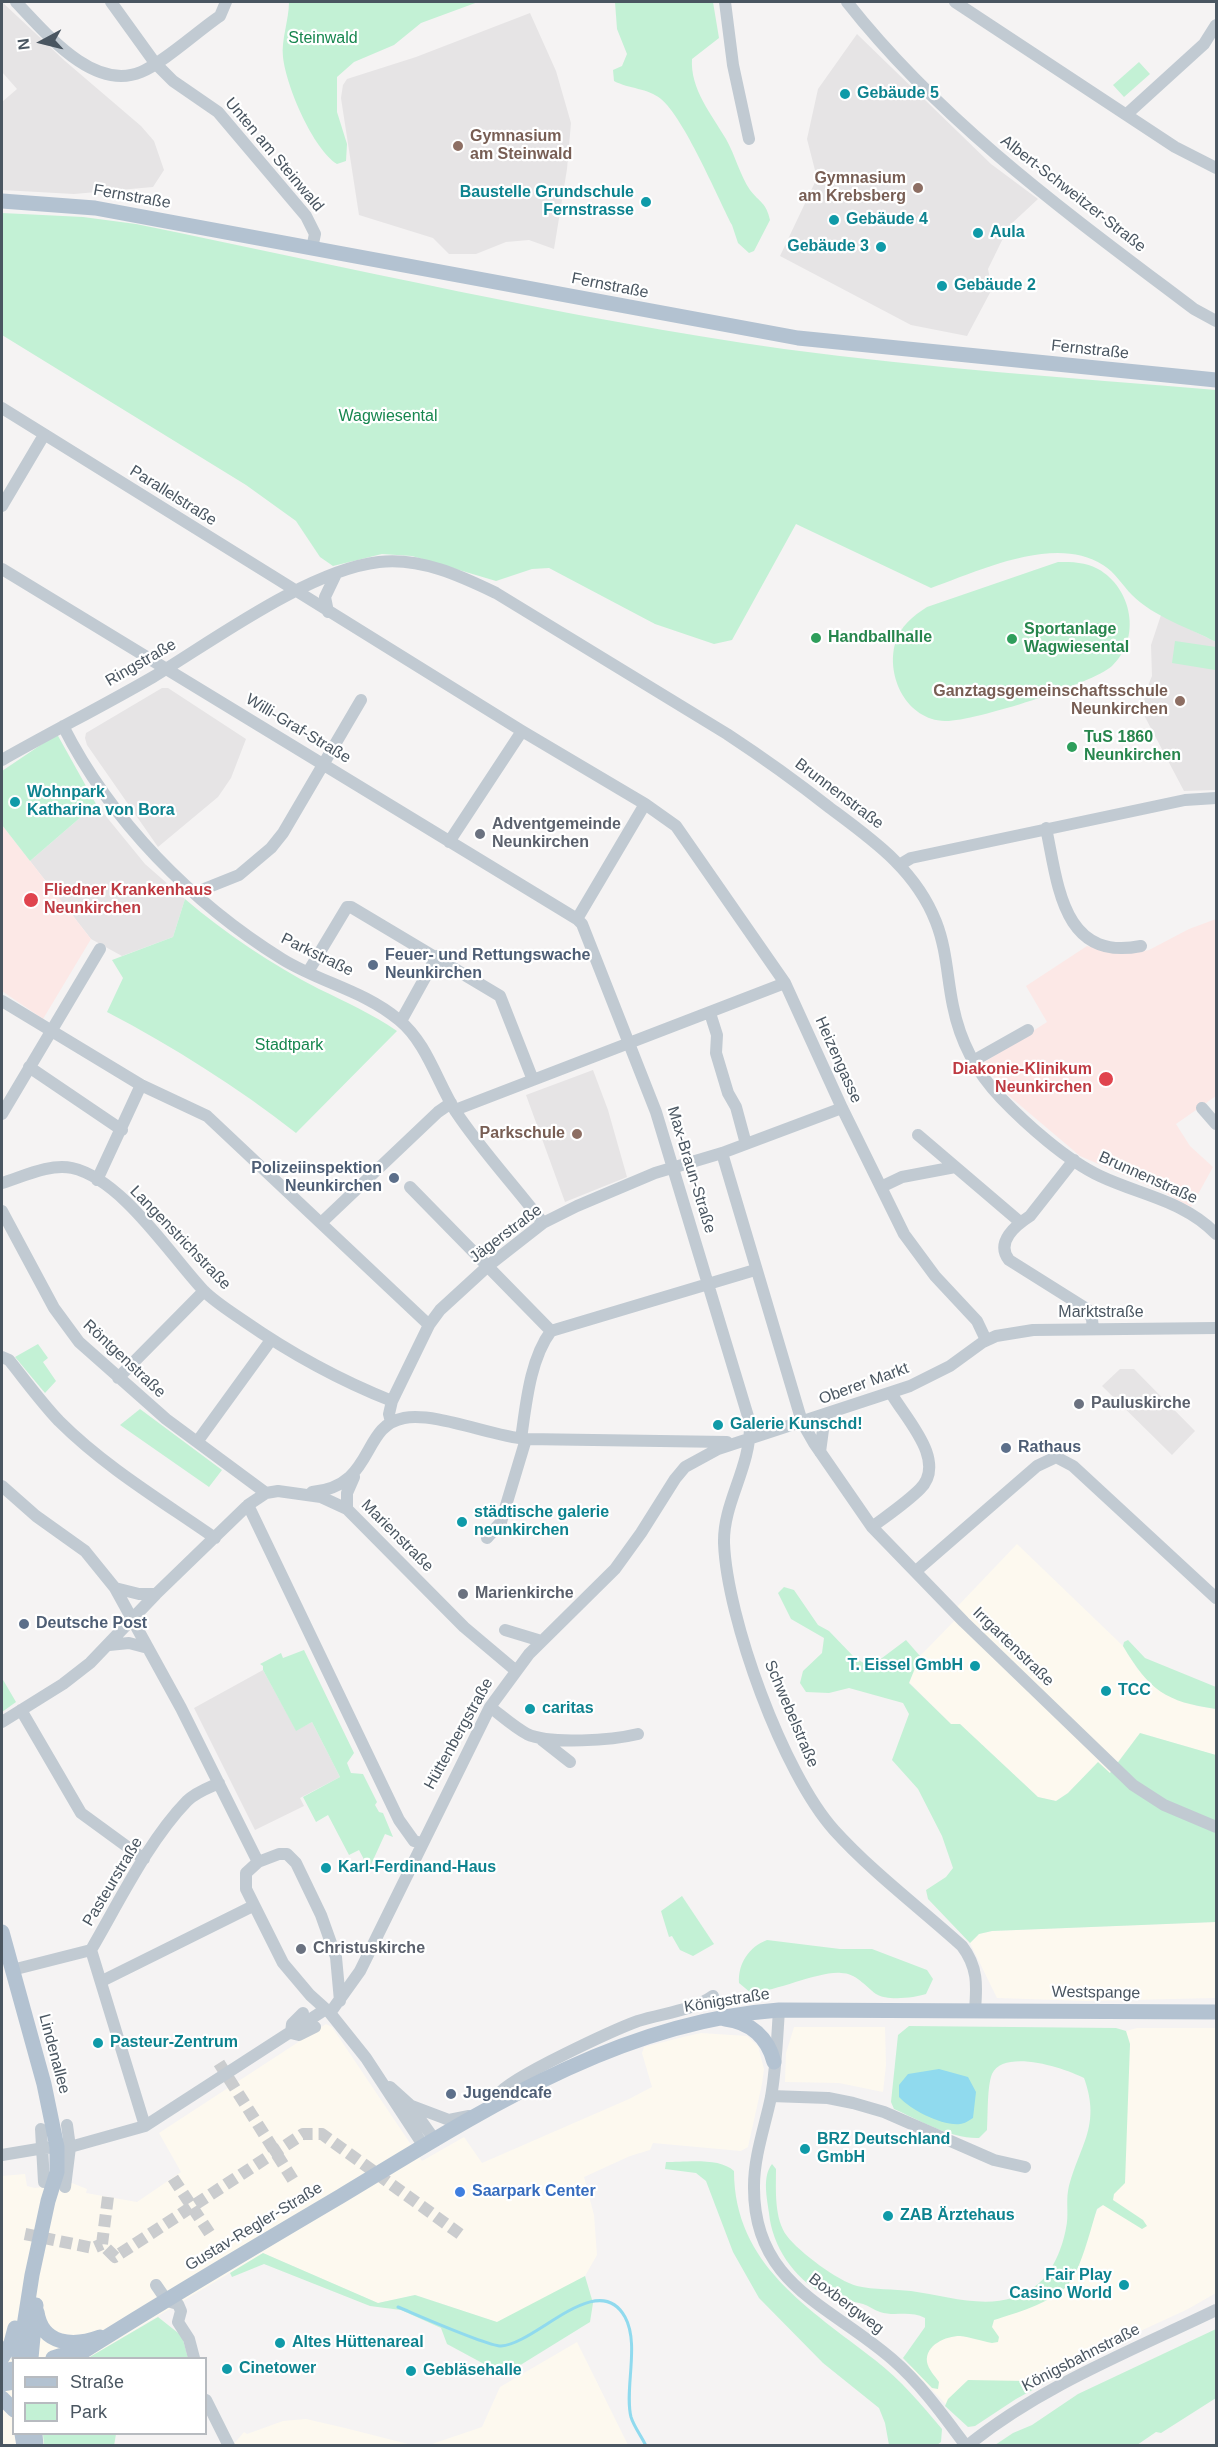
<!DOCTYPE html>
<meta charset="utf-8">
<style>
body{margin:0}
#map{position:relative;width:1218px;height:2447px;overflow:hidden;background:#f5f3f3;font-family:Helvetica,sans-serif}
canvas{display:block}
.frame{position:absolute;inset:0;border:3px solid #4a5661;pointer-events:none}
.legend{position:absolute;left:12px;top:2357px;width:195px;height:78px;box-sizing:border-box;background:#fff;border:2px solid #b7bbc0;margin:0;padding:8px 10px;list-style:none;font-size:18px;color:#4a5661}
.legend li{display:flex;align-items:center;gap:12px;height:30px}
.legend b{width:30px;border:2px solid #b7bbc0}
.north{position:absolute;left:12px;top:12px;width:60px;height:60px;-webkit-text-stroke:4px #fff;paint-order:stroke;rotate:263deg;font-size:16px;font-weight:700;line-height:24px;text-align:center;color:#4a5661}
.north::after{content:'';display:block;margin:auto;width:21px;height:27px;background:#4a5661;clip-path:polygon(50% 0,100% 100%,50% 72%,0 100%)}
</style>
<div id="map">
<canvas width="1218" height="2447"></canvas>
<div class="frame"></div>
<ul class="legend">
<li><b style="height:8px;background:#b3c2d1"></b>Straße</li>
<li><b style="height:16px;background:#c3f1d5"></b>Park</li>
</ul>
<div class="north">N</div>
</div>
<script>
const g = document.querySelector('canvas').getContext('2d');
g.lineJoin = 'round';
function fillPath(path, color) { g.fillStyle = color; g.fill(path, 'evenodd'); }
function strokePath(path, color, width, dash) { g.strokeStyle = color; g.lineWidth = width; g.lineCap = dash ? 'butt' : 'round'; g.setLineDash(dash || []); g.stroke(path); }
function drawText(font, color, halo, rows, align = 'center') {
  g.font = font + ' Helvetica,sans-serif'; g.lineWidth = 4.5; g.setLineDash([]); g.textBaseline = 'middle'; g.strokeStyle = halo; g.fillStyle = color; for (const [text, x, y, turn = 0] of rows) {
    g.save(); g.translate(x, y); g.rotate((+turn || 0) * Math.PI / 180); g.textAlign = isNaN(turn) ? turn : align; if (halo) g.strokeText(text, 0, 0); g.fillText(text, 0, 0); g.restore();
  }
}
const commercial = new Path2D(`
 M1017 1544 1123 1646 1138 1670 1196 1706 1216 1709V1755L1140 1733 1109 1774 1097 1763 1068 1793 1056 1801 1038 1797 960 1724H951L909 1682 920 1656 961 1614 956 1608Z
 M1216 1922V1998L1087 2001 997 1998 970 1943 979 1934 992 1931Z
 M326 2024 332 2027 422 2161 464 2137 482 2163 629 2099 652 2087 642 2053 644 2047 683 2037 701 2033 747 2036 758 2046 764 2069 762 2084 748 2147 741 2151 653 2143 650 2150 630 2156 584 2177 594 2215 597 2255 585 2276 519 2313 497 2322 415 2295 378 2303 263 2253 88 2358H14V2434H43L44 2445 2 2446V2176L25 2174 27 2186 35 2188 72 2183 87 2189 86 2193 137 2202 181 2172 159 2133Z
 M794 2027H885L886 2065 883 2092 839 2083 785 2082 786 2053Z
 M1137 2028H1216V2293L1188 2309 1011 2391 962 2421 910 2367 929 2341 1066 2287 1077 2269 1097 2210 1103 2205 1130 2044 1126 2031Z
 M577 2342 628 2445H429L482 2427 500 2387Z
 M306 2419 345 2428 412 2445 232 2446 244 2432 247 2434 283 2421Z`);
const education = new Path2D(`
 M2 2 65 61 141 126 154 141 164 170 153 187 74 194 2 190V102L17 89 2 72Z
 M530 13 556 71 571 123 567 169 554 249 529 240 506 242 476 254H449L433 238 359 215 341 98 343 85 347 79 416 57Z
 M857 34 991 164 1038 199 1009 226 988 269 992 289 967 336 911 325 780 256 817 178 807 139 818 89Z
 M1161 615 1216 642V790L1184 791 1145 717 1143 709 1145 693 1152 676 1151 645Z
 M162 688H168L246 739 231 778 218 797 158 847 87 745 85 738 86 733Z
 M96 804 145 864 185 899 173 937 122 956 91 939 30 861Z
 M593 1070 608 1110 627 1177 565 1202 526 1095Z
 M1120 1369H1134L1195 1431 1172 1455 1102 1386Z
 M263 1670 296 1730 312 1722 340 1777 300 1798 304 1806 255 1830 194 1708Z`);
const medical = new Path2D(`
 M2 825 91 939 43 1019 2 991Z
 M1216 919V1096L1176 1124 1190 1146 1213 1167 1191 1207 1163 1192 1080 1156 1008 1095 983 1063 1047 1022 1026 986 1087 946 1111 952 1133 953 1149 950 1189 929Z`);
const green = new Path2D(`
 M289 2H478L421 23 394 45 354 62 337 77V112L347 144 346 161 337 164C313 149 286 86 283 57 281 40 289 20 289 2Z
 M615 2H713L719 38 692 59C690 89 712 115 726 139 735 155 740 175 750 190 760 203 766 202 770 220L754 251 749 253 738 243 732 225C717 196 684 118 661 99 648 88 629 89 614 81L613 70 622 66 627 54 617 29Z
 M1139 62 1150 74 1124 97 1113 85Z
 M2 213 83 217 136 224C351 268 566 318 784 349 927 368 1072 378 1216 390V642C1189 628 1154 617 1132 595 1122 585 1115 572 1103 565 1055 534 979 571 931 588L796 524 732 640 714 644 655 624 549 568 532 569 496 581 412 556 382 554 333 566 320 557 296 521 246 485 2 335Z
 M1058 562C1072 562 1086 562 1098 569 1132 588 1142 638 1112 666 1092 684 972 722 945 721 907 720 886 677 895 644 900 626 913 616 927 607Z
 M1175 641 1216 647 1215 670 1172 663Z
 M57 734 96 804 30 861 2 825V771Z
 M185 899C226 934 271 964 319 989 346 1002 372 1014 397 1031L296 1133C237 1087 174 1047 107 1012L123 978 112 960 173 937Z
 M38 1344 48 1358 43 1362 56 1381 45 1393 15 1357Z
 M140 1409 222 1470 209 1487 120 1425Z
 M784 1587 794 1590 818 1625 829 1631 854 1657 870 1667 906 1640 920 1656 909 1683 951 1724H960L1038 1797 1056 1801 1068 1793 1098 1762 1110 1773 1140 1733 1216 1755V1922L992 1931 979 1934 970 1943 928 1899 926 1890 946 1877 953 1868 942 1836 918 1789 892 1760 909 1714 903 1703 849 1688 829 1693 806 1692 800 1683 803 1671 822 1653 824 1638 791 1619 778 1593Z
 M1128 1640 1145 1658 1216 1687V1709C1166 1702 1149 1690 1123 1646L1124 1642Z
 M304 1650 354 1753 347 1763 351 1773 363 1774 377 1802 375 1805 379 1812 383 1813 393 1837 385 1834 369 1869 359 1850 349 1855 328 1815 316 1822 303 1797 340 1777 312 1722 296 1731 263 1670V1666L260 1664 281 1653 283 1658Z
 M2 1678 16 1702 2 1712Z
 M682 1896 714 1944 693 1956 680 1950 672 1936 669 1937 661 1911Z
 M767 1940 840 1949H872L927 1970 933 1979 926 1994C914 1998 887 2001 876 1994 865 1986 856 1973 841 1973 819 1971 778 1991 751 1993L739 1983C738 1963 749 1947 767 1940Z
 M909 2026 1116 2028 1126 2031 1130 2044 1125 2183 1114 2194 1113 2200 1143 2220 1147 2226 1142 2229 1103 2205 1097 2209C1090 2230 1081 2272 1066 2287 1048 2304 1016 2313 994 2320L992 2327 999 2337 998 2342 992 2343C982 2341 970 2337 960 2336 946 2336 925 2345 927 2362 928 2369 935 2376 939 2382L938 2389 932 2388 903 2358 925 2327V2318C910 2310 894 2317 880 2312 874 2310 869 2306 863 2304 850 2300 836 2301 823 2294 794 2278 772 2246 769 2213 767 2198 762 2177 772 2164L776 2169C776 2190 774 2219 787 2236 799 2252 838 2281 857 2286 874 2290 894 2289 911 2291 953 2297 1002 2315 1038 2284 1053 2272 1063 2246 1066 2228 1069 2216 1066 2203 1068 2191 1078 2146 1102 2128 1084 2078 1065 2068 1004 2048 992 2074 987 2086 988 2116 987 2130L979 2138C951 2139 919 2120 894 2109L891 2102 898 2035Z
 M666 2162C685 2162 720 2157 734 2171 734 2265 810 2309 875 2360 901 2380 921 2404 942 2429L941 2442 937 2445H889L885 2423 879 2408 823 2363 759 2298 733 2252 706 2181 696 2173 665 2169Z
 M263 2253 378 2303 415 2295 497 2322 585 2276 593 2303 590 2322 514 2369 497 2371 447 2344 441 2328 401 2310 370 2306 264 2264 232 2277 230 2273Z
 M158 2317 182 2336 188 2358H88Z
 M1216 2329V2398L1161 2433 1156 2432 1137 2445H995L1013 2433 1032 2425 1078 2394Z
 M1107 2341 1113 2343 1109 2348 1016 2399 975 2426 968 2427 945 2406 948 2399 968 2380 1026 2381Z
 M43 2434H116L114 2446 44 2445Z`);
const water = new Path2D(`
 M939 2069 968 2077 976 2092 973 2118C970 2120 964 2124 960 2124 942 2126 911 2110 899 2097V2085L908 2074Z`);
const stream = new Path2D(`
 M398 2307C415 2314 487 2346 501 2346 536 2344 598 2268 625 2317 640 2344 624 2390 631 2417 634 2427 642 2437 646 2446`);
const minorTunnel = new Path2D(`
 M219 2063 293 2180
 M173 2178 210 2234
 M108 2197 102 2244 115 2257 303 2134H322L460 2234
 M25 2234 93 2248 102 2244`);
const minor = new Path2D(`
 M16 2C45 32 93 92 141 72 163 63 199 30 220 16L226 2
 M111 2 155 63 173 81 218 112 306 216 315 234 312 248
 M725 2 733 65 749 139
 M847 2C943 124 1071 216 1194 309L1216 321
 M955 2 1175 147 1216 168
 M1127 114 1204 44 1216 25
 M2 408 522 731 645 804 676 826 785 983 842 1108 904 1234 935 1276 977 1321 986 1340
 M2 506 44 435
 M2 569 577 919 582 924 656 1112 750 1423C751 1468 723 1502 724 1543 727 1619 783 1773 834 1830 872 1872 920 1908 962 1946 978 1967 977 1985 975 2010
 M328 612 325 597 336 574
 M63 726C111 821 192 903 282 959 321 983 363 990 399 1020 427 1043 437 1082 456 1112 482 1151 515 1186 543 1223
 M2 760C51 732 103 706 153 677 214 640 309 570 379 562 420 557 461 576 496 593L727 734C762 757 797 782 830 808 873 840 916 870 936 922 947 950 947 978 953 1006 960 1041 976 1072 1001 1098 1026 1124 1066 1160 1100 1176 1140 1195 1185 1201 1216 1234
 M1046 828C1058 884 1062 962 1141 946
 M449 842 522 731
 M901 864 911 858 1185 800 1216 798
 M194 893 239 875 271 848 283 833 361 700
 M577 919 645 804
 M308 972 347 907H351L500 996 533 1080
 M2 1001 141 1085 207 1116 429 1325
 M710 1013 717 1035 716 1053 728 1093 736 1107 746 1144
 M401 1021 437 956
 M973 1061 1028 1030
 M29 1067 122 1130
 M1202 1108 1216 1124
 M455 1110 785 983
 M2 1114 100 949
 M918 1135 1020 1222
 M722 1153 802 1422 814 1443 872 1527 964 1622 1133 1785 1164 1805 1216 1827
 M1074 1160 1030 1216C1016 1225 995 1242 1009 1260L1087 1309 1092 1319 1093 1329
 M97 1180 141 1085
 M2 1183C22 1177 50 1163 72 1168 122 1179 170 1255 204 1291 215 1302 231 1312 244 1321 290 1353 339 1380 392 1401
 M410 1187 551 1331
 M881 1187 902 1177 955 1167
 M2 1211 54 1308 79 1342 166 1419 266 1493
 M321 1223 438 1112 451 1103
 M2 1357 9 1360C25 1380 41 1402 59 1421 105 1467 162 1501 215 1538
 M118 1378 204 1291
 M391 1422 389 1414 392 1401 429 1325 440 1310 488 1266 543 1223 577 1206 655 1173 722 1153 842 1108
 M521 1439C526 1404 530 1359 551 1331L755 1270
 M197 1442 271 1340
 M820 1452 825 1415
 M2 1486 36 1516 85 1551 115 1588 181 1708 258 1862
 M312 1492C376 1486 360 1426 404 1418 436 1412 491 1436 526 1439L727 1442
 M248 1505 399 1820 414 1841 421 1843
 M347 1509V1493L354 1477
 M872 1527C888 1515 906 1503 920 1489 948 1461 905 1418 891 1393
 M487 1538 501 1522 526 1439
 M916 1571 1037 1466 1056 1457 1073 1466 1216 1598
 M115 1588 139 1594H156
 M505 1630 538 1640
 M109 1645 129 1643 148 1648
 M490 1707C502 1716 514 1727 527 1734 550 1745 613 1740 638 1734
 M21 1710 81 1813 144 1859
 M2 1722 63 1684 90 1663 156 1594 248 1505 266 1493 278 1491 321 1497 347 1509 464 1627 515 1670
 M542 1740 570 1762
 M12 1970 91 1950
 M102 1981 253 1906
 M340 2001 336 1957 321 1915 296 1863 287 1854H279L258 1862 246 1873V1889L283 1963 310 1995 330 2013 366 2058 423 2145
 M779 2010C777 2039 776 2069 771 2097 765 2126 754 2156 754 2186 753 2285 830 2305 892 2359 921 2384 943 2415 966 2446
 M303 2013 292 2024 291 2033 299 2035 315 2027
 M330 2013 360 1971 490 1707 529 1654 615 1569 641 1533 675 1479 685 1467 718 1449 910 1386 950 1366 983 1342 996 1336 1033 1330 1216 1328
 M390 2087 410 2105 434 2139
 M771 2096 828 2098 853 2103 884 2112 994 2160 1025 2167
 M500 2102 499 2094C509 2078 616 2029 638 2021 663 2013 692 2011 713 1996
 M412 2106 449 2120 469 2116
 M145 2126 91 1950C119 1902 149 1840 187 1801 196 1792 208 1788 219 1783
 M41 2129 44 2182
 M2 2155 44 2148 70 2147 145 2126 326 2009
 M65 2187 70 2147 67 2125
 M156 2285 167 2301 178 2304 181 2311 178 2322 189 2339 194 2358
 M206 2400 229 2446
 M967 2446C1041 2386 1131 2351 1216 2310`);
const major = new Path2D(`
 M2 201 95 208 798 338 1216 380
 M2 1932 44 2084 57 2147V2172L48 2201 32 2275 19 2358
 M725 2019C751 2022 768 2038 774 2062
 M37 2312C42 2345 73 2347 100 2337
 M2 2358 11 2343 15 2328
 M31 2358 36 2305
 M53 2358 82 2349
 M73 2358C161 2302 251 2249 341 2196 477 2114 616 2022 779 2010L1216 2012
 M2 2371 14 2369
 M2 2384 14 2382
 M2 2398 14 2410
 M22 2434 24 2446
 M35 2434 36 2446`);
const markers = [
 [845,94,6,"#0f9aa8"],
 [458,146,6,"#8d6e63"],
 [918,188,6,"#8d6e63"],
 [646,202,6,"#0f9aa8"],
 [834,220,6,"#0f9aa8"],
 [978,233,6,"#0f9aa8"],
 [881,247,6,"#0f9aa8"],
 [942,286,6,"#0f9aa8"],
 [816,638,6,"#2e9e5b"],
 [1012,639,6,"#2e9e5b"],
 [1180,701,6,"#8d6e63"],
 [1072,747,6,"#2e9e5b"],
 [15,802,6,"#0f9aa8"],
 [480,834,6,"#6b7280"],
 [31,900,8,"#e0444e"],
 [373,965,6,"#5c6f8a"],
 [1106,1079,8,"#e0444e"],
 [577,1134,6,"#8d6e63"],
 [394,1178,6,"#5c6f8a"],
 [1079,1404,6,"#6b7280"],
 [718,1425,6,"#0f9aa8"],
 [1006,1448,6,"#5c6f8a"],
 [462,1522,6,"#0f9aa8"],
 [463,1594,6,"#6b7280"],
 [24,1624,6,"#5c6f8a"],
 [975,1666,6,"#0f9aa8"],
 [1106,1691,6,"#0f9aa8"],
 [530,1709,6,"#0f9aa8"],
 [326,1868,6,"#0f9aa8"],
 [301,1949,6,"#6b7280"],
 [98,2043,6,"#0f9aa8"],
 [451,2094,6,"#5c6f8a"],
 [805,2149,6,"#0f9aa8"],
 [460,2192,6,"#3f7fe0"],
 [888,2216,6,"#0f9aa8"],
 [1124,2285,6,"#0f9aa8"],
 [280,2343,6,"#0f9aa8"],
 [227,2369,6,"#0f9aa8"],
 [411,2371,6,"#0f9aa8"]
];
const parkNames = [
 ["Steinwald",323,39],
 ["Wagwiesental",388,417],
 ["Stadtpark",289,1046]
];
const cultureNames = [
 ["Gebäude 5",857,94],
 ["Baustelle Grundschule",634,193,"right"],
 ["Fernstrasse",634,211,"right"],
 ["Gebäude 4",846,220],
 ["Aula",990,233],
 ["Gebäude 3",869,247,"right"],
 ["Gebäude 2",954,286],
 ["Wohnpark",27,793],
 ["Katharina von Bora",27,811],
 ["Galerie Kunschd!",730,1425],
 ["städtische galerie",474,1513],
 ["neunkirchen",474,1531],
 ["T. Eissel GmbH",963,1666,"right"],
 ["TCC",1118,1691],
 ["caritas",542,1709],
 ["Karl-Ferdinand-Haus",338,1868],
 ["Pasteur-Zentrum",110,2043],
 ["BRZ Deutschland",817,2140],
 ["GmbH",817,2158],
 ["ZAB Ärztehaus",900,2216],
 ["Fair Play",1112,2276,"right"],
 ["Casino World",1112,2294,"right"],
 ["Altes Hüttenareal",292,2343],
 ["Cinetower",239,2369],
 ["Gebläsehalle",423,2371]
];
const educationNames = [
 ["Gymnasium",470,137,"left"],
 ["am Steinwald",470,155,"left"],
 ["Gymnasium",906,179],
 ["am Krebsberg",906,197],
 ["Ganztagsgemeinschaftsschule",1168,692],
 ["Neunkirchen",1168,710],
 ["Parkschule",565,1134]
];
const streetNames = [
 ["Unten am Steinwald",274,155,50],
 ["Albert-Schweitzer-Straße",1073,194,38],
 ["Fernstraße",132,197,10],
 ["Fernstraße",610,286,11],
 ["Fernstraße",1090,350,6],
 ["Parallelstraße",173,496,32],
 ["Ringstraße",141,663,-30],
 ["Willi-Graf-Straße",298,729,31],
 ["Brunnenstraße",839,794,37],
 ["Parkstraße",317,955,26],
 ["Heizengasse",838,1060,66],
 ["Max-Braun-Straße",691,1170,73],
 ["Brunnenstraße",1148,1178,24],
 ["Jägerstraße",506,1234,-37],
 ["Langenstrichstraße",180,1238,46],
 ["Marktstraße",1101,1313],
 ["Röntgenstraße",124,1359,43],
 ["Oberer Markt",864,1384,-20],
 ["Marienstraße",397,1536,45],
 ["Irrgartenstraße",1013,1647,44],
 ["Schwebelstraße",791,1714,67],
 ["Hüttenbergstraße",459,1734,-61],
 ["Pasteurstraße",113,1882,-59],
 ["Westspange",1096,1993,1],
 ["Königstraße",727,2001,-9],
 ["Lindenallee",54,2054,75],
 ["Gustav-Regler-Straße",254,2227,-31],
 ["Boxbergweg",846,2304,37],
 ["Königsbahnstraße",1081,2358,-27]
];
const leisureNames = [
 ["Sportanlage",1024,630],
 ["Wagwiesental",1024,648],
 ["Handballhalle",828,638],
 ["TuS 1860",1084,738],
 ["Neunkirchen",1084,756]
];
const worshipNames = [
 ["Adventgemeinde",492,825],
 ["Neunkirchen",492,843],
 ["Pauluskirche",1091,1404],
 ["Marienkirche",475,1594],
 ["Christuskirche",313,1949]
];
const healthNames = [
 ["Fliedner Krankenhaus",44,891],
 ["Neunkirchen",44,909],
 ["Diakonie-Klinikum",1092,1070,"right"],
 ["Neunkirchen",1092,1088,"right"]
];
const serviceNames = [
 ["Feuer- und Rettungswache",385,956],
 ["Neunkirchen",385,974],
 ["Polizeiinspektion",382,1169,"right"],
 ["Neunkirchen",382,1187,"right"],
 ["Rathaus",1018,1448],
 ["Deutsche Post",36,1624],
 ["Jugendcafe",463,2094]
];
const shopNames = [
 ["Saarpark Center",472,2192]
];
fillPath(commercial, '#fdf9ef');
fillPath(education, '#e6e4e5');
fillPath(medical, '#fce8e6');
fillPath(green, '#c3f1d5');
fillPath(water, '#90daee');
strokePath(stream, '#90daee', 3);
strokePath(minorTunnel, '#caccce', 12, [12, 6]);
strokePath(minor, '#c1cad2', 12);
strokePath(major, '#b3c2d1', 15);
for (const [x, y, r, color] of markers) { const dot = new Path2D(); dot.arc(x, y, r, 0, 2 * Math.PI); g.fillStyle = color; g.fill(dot); strokePath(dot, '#fff', 2); }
drawText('16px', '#17864f', '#fff', parkNames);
drawText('bold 16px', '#0d838f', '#fff', cultureNames, 'left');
drawText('bold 16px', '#785e54', '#fff', educationNames, 'right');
drawText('16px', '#4a5661', '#fff', streetNames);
drawText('bold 16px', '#27864d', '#fff', leisureNames, 'left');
drawText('bold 16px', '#5b616d', '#fff', worshipNames, 'left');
drawText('bold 16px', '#be3a42', '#fff', healthNames, 'left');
drawText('bold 16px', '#4e5e75', '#fff', serviceNames, 'left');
drawText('bold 16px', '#366cbe', '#fff', shopNames, 'left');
</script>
